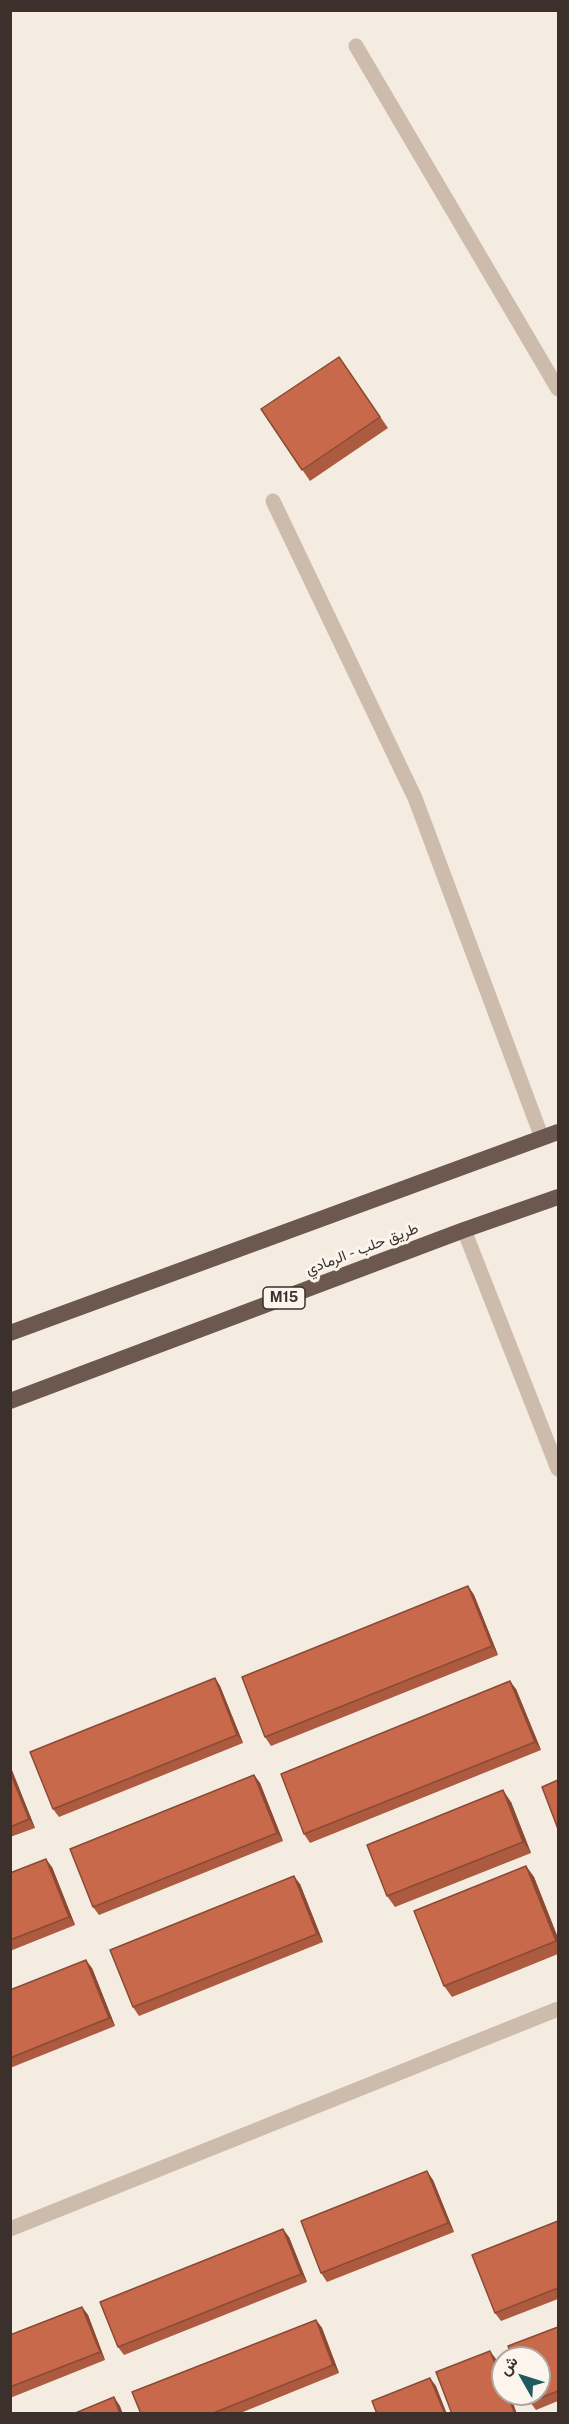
<!DOCTYPE html>
<meta charset="utf-8">
<style>
body{margin:0}
#map{position:relative;width:569px;height:2424px;overflow:hidden;background:#f4ebe1;font-family:"Public Sans",Vazirmatn,sans-serif}
canvas{display:block}
.frame{position:absolute;inset:0;border:12px solid #3b302b;pointer-events:none}
.north{position:absolute;left:491px;top:2346px;width:60px;height:60px;box-sizing:border-box;background:#fbf5ee;border:2px solid #aea6a0;border-radius:50%;rotate:309deg;font-size:16px;font-weight:700;line-height:24px;text-align:center;color:#3b302b}
.north::after{content:'';display:block;margin:auto;width:21px;height:27px;background:#1f5a5e;clip-path:polygon(50% 0,100% 100%,50% 72%,0 100%)}
</style>
<div id="map">
<canvas width="569" height="2424"></canvas>
<div class="frame"></div>
<div class="north">ش</div>
</div>
<script>
const g = document.querySelector('canvas').getContext('2d');
g.lineJoin = 'round';
function strokePath(path, color, width, dash) { g.strokeStyle = color; g.lineWidth = width; g.lineCap = dash ? 'butt' : 'round'; g.setLineDash(dash || []); g.stroke(path); }
function fillPath(path, color) { g.fillStyle = color; g.fill(path, 'evenodd'); }
function drawText(font, color, halo, rows, align = 'center') {
  g.font = font + ' "Public Sans",Vazirmatn,sans-serif'; g.lineWidth = 6; g.setLineDash([]); g.textBaseline = 'middle'; g.strokeStyle = halo; g.fillStyle = color; for (const [text, x, y, turn = 0] of rows) {
    g.save(); g.translate(x, y); g.rotate((+turn || 0) * Math.PI / 180); g.textAlign = isNaN(turn) ? turn : align; if (halo) g.strokeText(text, 0, 0); g.fillText(text, 0, 0); g.restore();
  }
}
const minor = new Path2D(`
 M356 46 558 389
 M273 501 415 798 542 1138
 M464 1230 558 1469
 M10 2229 558 2009`);
const trunk = new Path2D(`
 M10 1333 558 1132
 M10 1401 464 1230 558 1197`);
const wall = new Path2D(`
 M339 357 388 428 310 481 261 409Z
 M468 1586 474 1595 498 1655 271 1746 265 1737Z
 M215 1678 220 1686 243 1743 59 1817 53 1809Z
 M516 1689 541 1750 310 1843 304 1834Z
 M10 1767 35 1828 10 1837Z
 M254 1775 260 1783 283 1841 99 1915 93 1907Z
 M511 1802 531 1853 395 1907 387 1896Z
 M526 1866 534 1877 558 1938V1954L452 1997 444 1986Z
 M52 1867 75 1925 10 1951V1873Z
 M300 1884 323 1942 139 2016 133 2007Z
 M92 1968 115 2026 10 2068V1990Z
 M433 2180 454 2232 327 2282 321 2273Z
 M558 2221V2299L501 2321 495 2313Z
 M289 2237 307 2282 124 2355 118 2347Z
 M82 2307 88 2315 105 2360 10 2398V2335Z
 M316 2320 322 2328 339 2373 238 2414H141Z
 M558 2327V2401L536 2410 530 2402Z`);
const shadedWall = new Path2D(`
 M468 1586 474 1595 498 1655 492 1646Z
 M215 1678 220 1686 243 1743 237 1735Z
 M510 1681 516 1689 541 1750 535 1742Z
 M10 1767 12 1770 35 1828 29 1819 10 1772Z
 M254 1775 260 1783 283 1841 277 1833Z
 M503 1790 511 1802 531 1853 523 1842Z
 M46 1859 52 1867 75 1925 69 1917Z
 M526 1866 534 1877 558 1938V1944L556 1941Z
 M294 1876 300 1884 323 1942 317 1934Z
 M86 1960 92 1968 115 2026 109 2018Z
 M427 2171 433 2180 454 2232 448 2223Z
 M283 2229 289 2237 307 2282 301 2274Z
 M82 2307 88 2315 105 2360 100 2352Z
 M316 2320 322 2328 339 2373 333 2365Z
 M490 2351 496 2359 503 2377V2384Z
 M430 2378 436 2386 447 2414H445Z
 M507 2394H510L517 2414H515Z
 M114 2397 120 2406 123 2414H120Z`);
const building = new Path2D(`
 M339 357 380 417 302 470 261 409Z
 M468 1586 492 1646 265 1737 242 1677Z
 M215 1678 237 1735 53 1809 30 1752Z
 M510 1681 535 1742 304 1834 281 1774Z
 M10 1772 29 1819 10 1827Z
 M254 1775 277 1833 93 1907 70 1849Z
 M558 1780V1829L542 1787Z
 M503 1790 523 1842 387 1896 367 1845Z
 M46 1859 69 1917 10 1940V1873Z
 M526 1866 556 1941 444 1986 414 1911Z
 M294 1876 317 1934 133 2007 110 1950Z
 M86 1960 109 2018 10 2058V1990Z
 M427 2171 448 2223 321 2273 301 2221Z
 M558 2221V2288L495 2313 472 2255Z
 M283 2229 301 2274 118 2347 100 2302Z
 M82 2307 100 2352 10 2387V2335Z
 M316 2320 333 2365 211 2414H141L132 2392Z
 M558 2327V2391L530 2402 527 2394H539V2358H513L508 2346Z
 M490 2351 503 2384V2394H507L515 2414H452L436 2372Z
 M430 2378 445 2414H377L372 2401Z
 M114 2397 120 2414H73Z`);
const shields = [
 [284,1298,42]
];
const shieldNames = [
 ["M15",284,1298]
];
const streetNames = [
 ["طريق حلب - الرمادي",362,1249,-21]
];
strokePath(minor, '#cdbbac', 15);
strokePath(trunk, '#6c584f', 16);
fillPath(wall, '#ac5a40');
fillPath(shadedWall, '#8c4a34');
fillPath(building, '#c8694b');
strokePath(building, '#8c4a34', 1.5);
for (const [x, y, w] of shields) { const box = new Path2D(); box.roundRect(x - w / 2, y - 11, w, 22, 4.5); g.fillStyle = '#fbf5ee'; g.fill(box); strokePath(box, '#3b302b', 1.5); }
drawText('bold 14px', '#3b302b', null, shieldNames);
drawText('15px', '#3b302b', '#fbf5ee', streetNames);
</script>
